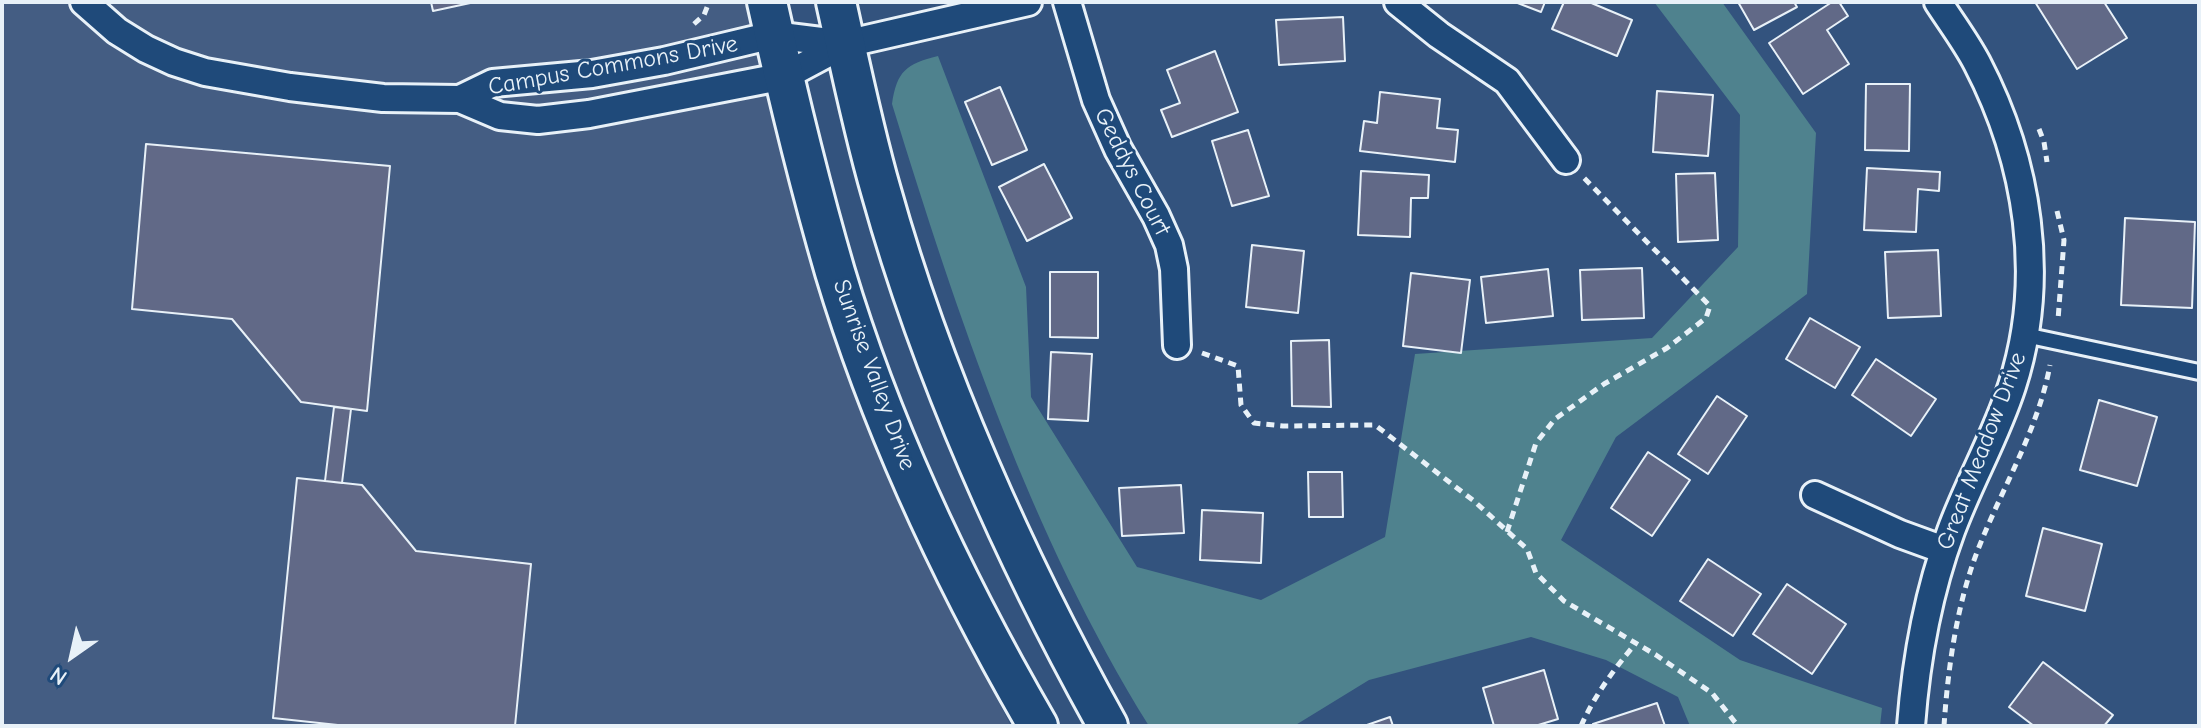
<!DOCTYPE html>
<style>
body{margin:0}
#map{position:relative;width:2201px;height:728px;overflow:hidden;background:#33537e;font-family:"Comic Neue",sans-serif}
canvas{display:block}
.frame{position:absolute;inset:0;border:4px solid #e8f1f8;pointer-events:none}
.north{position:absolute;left:32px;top:616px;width:80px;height:80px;-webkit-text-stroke:6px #1f4a7a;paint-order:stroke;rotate:214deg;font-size:22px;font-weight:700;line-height:32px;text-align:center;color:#e8f1f8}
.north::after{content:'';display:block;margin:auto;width:28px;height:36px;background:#e8f1f8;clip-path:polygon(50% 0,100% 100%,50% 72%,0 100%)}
</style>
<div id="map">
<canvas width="2201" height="728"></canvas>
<div class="frame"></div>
<div class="north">N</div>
</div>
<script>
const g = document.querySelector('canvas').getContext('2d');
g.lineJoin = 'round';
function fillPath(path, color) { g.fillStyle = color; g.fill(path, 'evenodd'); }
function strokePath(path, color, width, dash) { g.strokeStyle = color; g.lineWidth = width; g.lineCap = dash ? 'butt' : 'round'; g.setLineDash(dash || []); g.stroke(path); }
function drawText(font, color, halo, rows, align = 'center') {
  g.font = font + ' "Comic Neue",sans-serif'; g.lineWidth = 6; g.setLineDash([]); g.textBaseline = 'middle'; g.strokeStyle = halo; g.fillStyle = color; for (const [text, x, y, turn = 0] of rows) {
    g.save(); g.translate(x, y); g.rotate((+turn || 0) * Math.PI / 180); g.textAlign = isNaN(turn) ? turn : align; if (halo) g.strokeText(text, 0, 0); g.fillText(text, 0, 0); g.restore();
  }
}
const built = new Path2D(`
 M2 2H750L845 359 905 517 1011 726H2Z`);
const green = new Path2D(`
 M1654 2H1722L1816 133 1807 294 1616 437 1561 540 1740 660 1882 708 1880 726H1690L1678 697 1606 660 1531 637 1369 680 1294 726H1149C1030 534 958 318 892 104 897 71 906 64 938 56L1026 287 1031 397 1137 567 1261 600 1385 537 1415 354 1652 338 1738 247 1740 115Z`);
const building = new Path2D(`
 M431 2H475L433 11Z
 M1515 2H1545L1541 12Z
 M1564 2H1589L1632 20 1617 56 1552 29Z
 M1738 2H1794L1797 7 1754 30Z
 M1832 2H1839L1848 16 1827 30 1849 64 1803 94 1769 43Z
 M2035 2H2104L2127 38 2077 69Z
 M1343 17 1345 61 1279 65 1276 20Z
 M1215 51 1238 112 1172 137 1161 110 1180 103 1167 70Z
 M1866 84H1910L1909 151 1865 150Z
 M1000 87 1027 150 992 165 965 102Z
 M1657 91 1713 95 1708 156 1653 152Z
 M1380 92 1440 99 1437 128 1458 130 1455 162 1360 151 1364 121 1377 123Z
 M1248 130 1269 196 1232 206 1212 141Z
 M146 144 390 166 367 411 301 402 232 319 132 309Z
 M1044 164 1072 218 1027 241 999 187Z
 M1867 168 1940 172 1939 191 1918 189 1916 232 1864 230Z
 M1361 171 1429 175 1428 198H1411L1410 237 1358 235Z
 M1715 173 1718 240 1678 242 1676 174Z
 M2125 218 2195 222 2192 308 2121 305Z
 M1252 245 1304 251 1298 313 1246 307Z
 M1938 250 1941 316 1888 318 1885 252Z
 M1642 268 1644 318 1582 320 1580 270Z
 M1548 269 1553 316 1486 323 1481 277Z
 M1050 272H1098V338L1050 337Z
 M1411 273 1470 280 1461 353 1403 346Z
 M1810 318 1860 347 1835 388 1786 359Z
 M1329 340 1331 407 1292 406 1291 341Z
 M1051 352 1092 354 1088 421 1048 419Z
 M1876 359 1936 399 1911 436 1852 395Z
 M1717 396 1747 416 1708 474 1678 454Z
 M2099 400 2157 417 2137 486 2080 470Z
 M334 407 351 409 342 483 325 481Z
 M1648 452 1690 480 1652 536 1611 508Z
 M1308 472H1342L1343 517H1309Z
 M297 478 362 485 416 551 531 564 515 726H347L273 718Z
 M1181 485 1184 533 1122 536 1119 488Z
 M1202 510 1263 513 1261 563 1200 560Z
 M2043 528 2102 544 2085 611 2026 596Z
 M1708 559 1761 594 1733 636 1680 601Z
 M1787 584 1846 624 1812 674 1753 634Z
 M2043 662 2113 715 2104 726H2034L2009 707Z
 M1544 670 1558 719 1535 726H1494L1483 688Z
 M1657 703 1665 726H1594L1593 724Z
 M1390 717 1393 726H1364Z`);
const path = new Path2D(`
 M694 24 704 15 709 2
 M2039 129 2044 142 2047 162
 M2057 211 2064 240 2058 320
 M1202 353 1238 366 1241 405 1254 423 1283 426 1375 425 1474 501 1527 549 1536 573 1564 601 1656 655 1712 693 1738 726
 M1507 532 1536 443 1555 419 1604 384 1667 348 1706 318 1710 306 1584 178
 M1581 726C1595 695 1614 669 1636 643
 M1944 726C1948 667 1957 602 1979 547 2003 486 2038 430 2050 365`);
const service = new Path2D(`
 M2025 335 2199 372`);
const minor = new Path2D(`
 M84 2 117 31 146 49 174 62 205 72 290 87 383 98 460 99 500 116 538 120 589 114 785 76 845 44 1028 2
 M1067 2 1096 100 1118 149 1156 216 1169 245 1174 269 1177 345
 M1398 2 1439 35 1507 81 1566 160
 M460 99 493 83 592 74 664 61 773 35 845 44
 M1815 495 1900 534 1944 550
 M1911 726C1916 660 1928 593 1951 531 1969 482 1996 436 2012 386 2047 278 2028 161 1977 63 1966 42 1951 22 1938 2`);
const secondary = new Path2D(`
 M767 2C787 92 809 183 835 272 883 432 955 583 1038 726
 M836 2C850 65 863 129 881 191 932 374 1016 561 1108 726`);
const streetNames = [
 ["Campus Commons Drive",613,66,-10],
 ["Geddys Court",1132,172,63],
 ["Sunrise Valley Drive",874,375,70],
 ["Great Meadow Drive",1982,451,-69]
];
fillPath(built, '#445d83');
fillPath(green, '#4f828e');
fillPath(building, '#616987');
strokePath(building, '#e8f1f8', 2);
strokePath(service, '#e8f1f8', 20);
strokePath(minor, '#e8f1f8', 32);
strokePath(secondary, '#e8f1f8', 44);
strokePath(path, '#e8f1f8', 5, [8, 6]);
strokePath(service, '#1f4a7a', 14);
strokePath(minor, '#1f4a7a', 26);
strokePath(secondary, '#1f4a7a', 38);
drawText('24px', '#e8f1f8', '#1f4a7a', streetNames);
</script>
